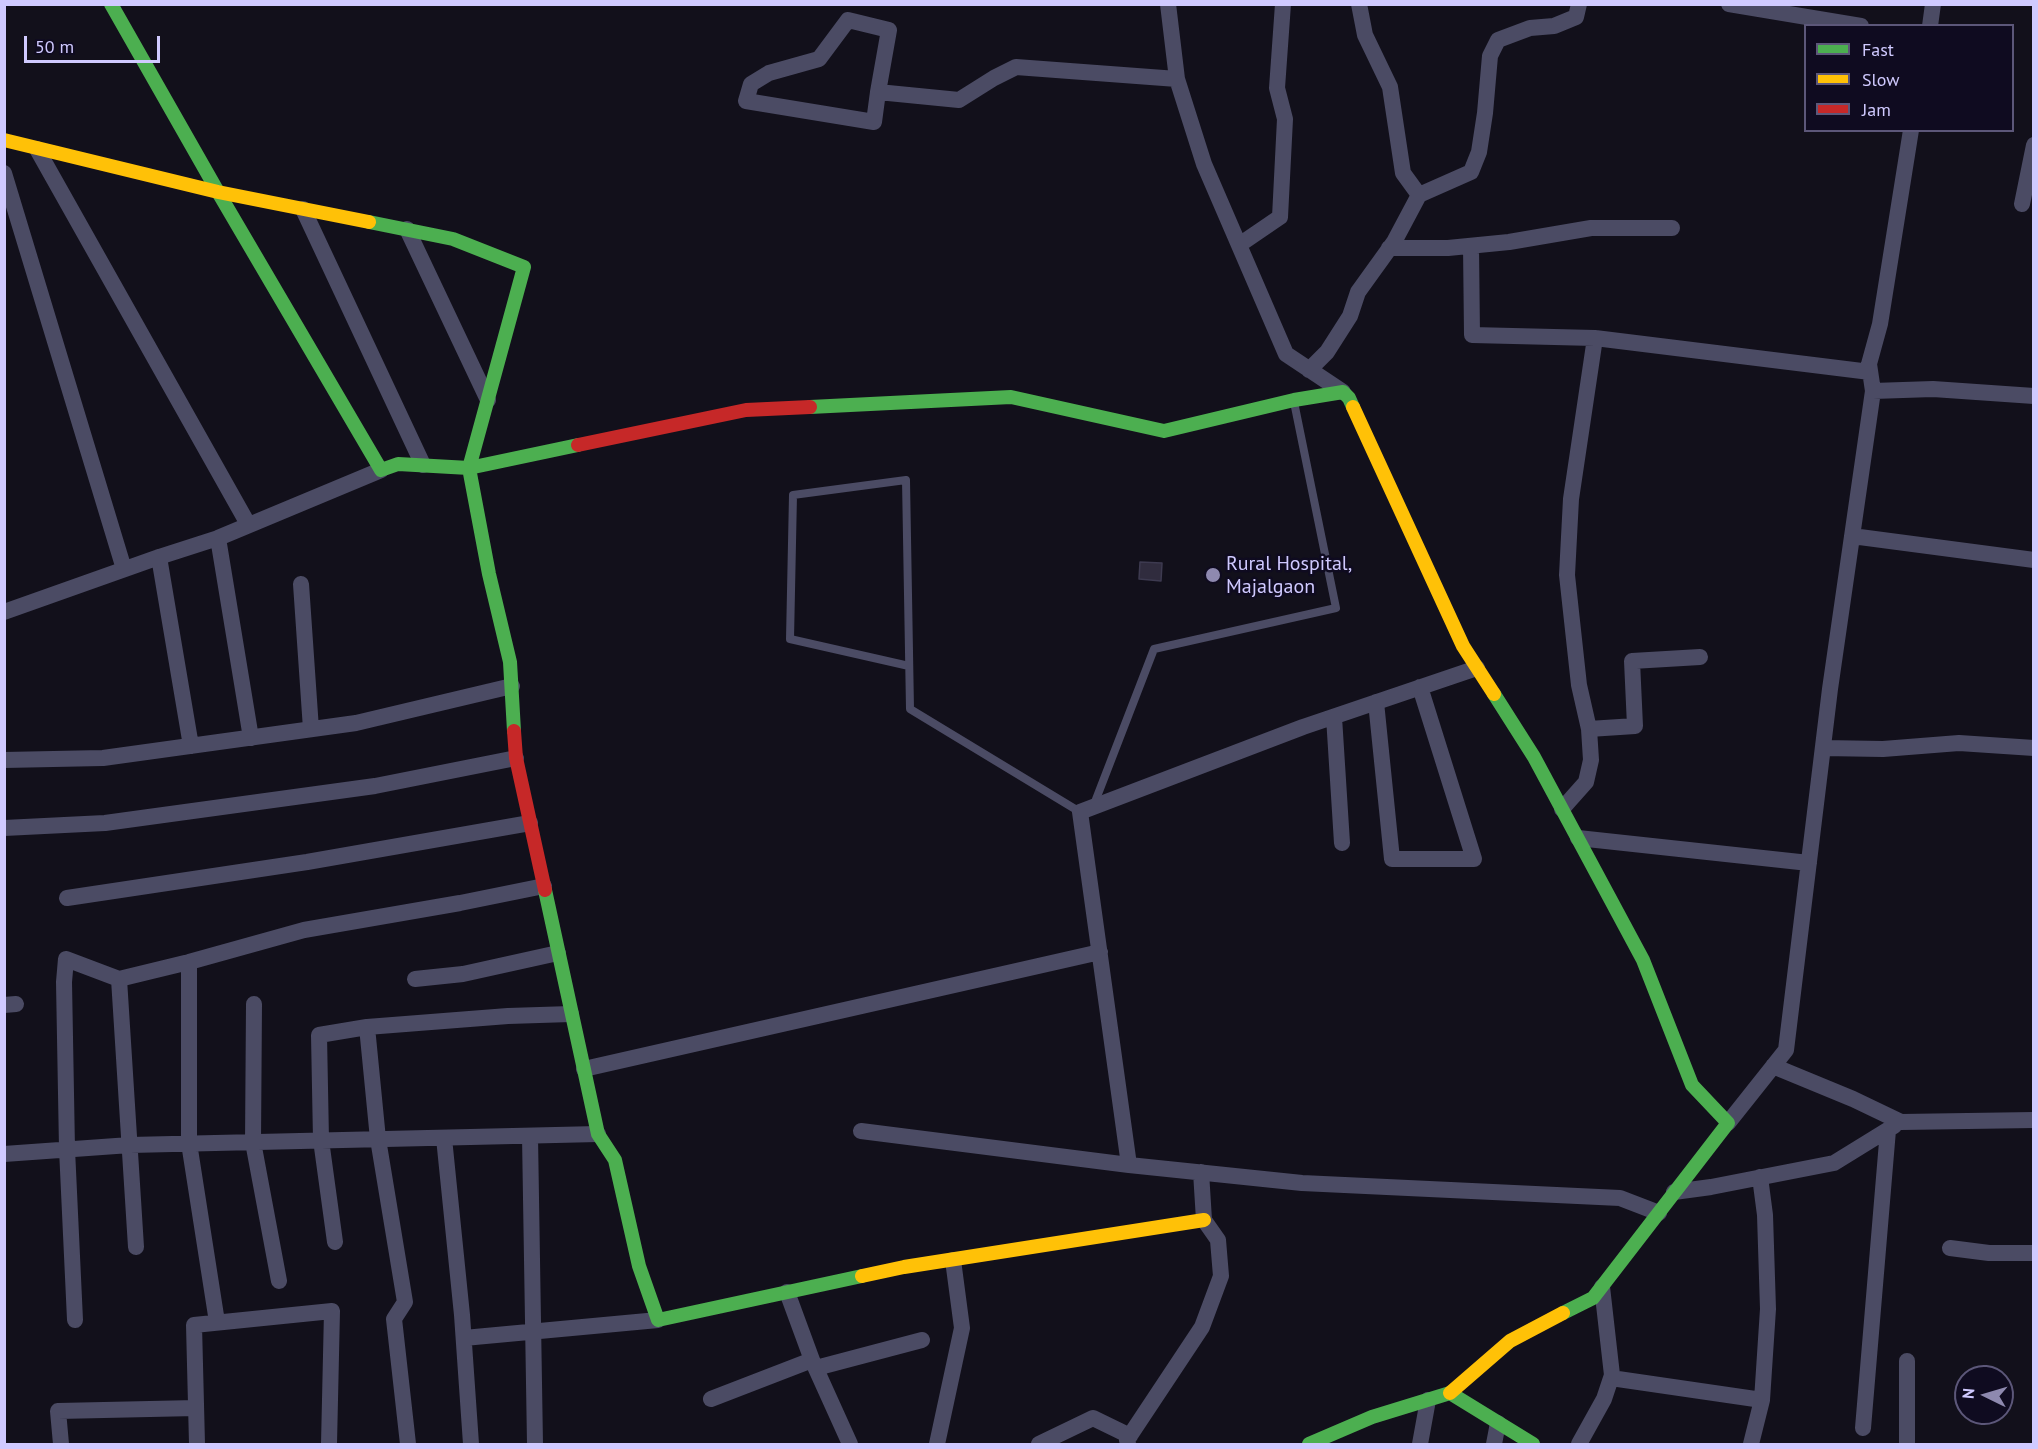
<!DOCTYPE html>
<style>
body{margin:0}
#map{position:relative;width:2038px;height:1449px;overflow:hidden;background:#12101b;font-family:"PT Sans",sans-serif}
canvas{display:block}
.frame{position:absolute;inset:0;border:6px solid #d0caff;pointer-events:none}
.legend{position:absolute;left:1804px;top:24px;width:210px;height:108px;box-sizing:border-box;background:#0f0b20;border:2px solid #5c5779;margin:0;padding:8px 10px;list-style:none;font-size:18px;color:#d0caff}
.legend li{display:flex;align-items:center;gap:12px;height:30px}
.legend b{width:30px;border:2px solid #5c5779}
.north{position:absolute;left:1954px;top:1365px;width:60px;height:60px;box-sizing:border-box;background:#0f0b20;border:2px solid #5c5779;border-radius:50%;rotate:275deg;font-size:16px;font-weight:700;line-height:24px;text-align:center;color:#d0caff}
.north::after{content:'';display:block;margin:auto;width:21px;height:27px;background:#8e89af;clip-path:polygon(50% 0,100% 100%,50% 72%,0 100%)}
.scale{position:absolute;left:24px;top:36px;width:136px;height:27px;box-sizing:border-box;border:3px solid #d0caff;border-top:0;padding-left:8px;font-size:18px;line-height:21px;white-space:nowrap;color:#d0caff;-webkit-text-stroke:4px #0f0b20;paint-order:stroke}
</style>
<div id="map">
<canvas width="2038" height="1449"></canvas>
<div class="frame"></div>
<ul class="legend">
<li><b style="height:8px;background:#4caf50"></b>Fast</li>
<li><b style="height:8px;background:#ffc107"></b>Slow</li>
<li><b style="height:8px;background:#c62828"></b>Jam</li>
</ul>
<div class="north">N</div>
<div class="scale">50 m</div>
</div>
<script>
const g = document.querySelector('canvas').getContext('2d');
g.lineJoin = 'round';
function fillPath(path, color) { g.fillStyle = color; g.fill(path, 'evenodd'); }
function strokePath(path, color, width, dash) { g.strokeStyle = color; g.lineWidth = width; g.lineCap = dash ? 'butt' : 'round'; g.setLineDash(dash || []); g.stroke(path); }
function drawText(font, color, halo, rows, align = 'center') {
  g.font = font + ' "PT Sans",sans-serif'; g.lineWidth = 5; g.setLineDash([]); g.textBaseline = 'middle'; g.strokeStyle = halo; g.fillStyle = color; for (const [text, x, y, turn = 0] of rows) {
    g.save(); g.translate(x, y); g.rotate((+turn || 0) * Math.PI / 180); g.textAlign = isNaN(turn) ? turn : align; if (halo) g.strokeText(text, 0, 0); g.fillText(text, 0, 0); g.restore();
  }
}
const building = new Path2D(`
 M1140 562 1162 563 1161 581 1139 579Z`);
const lane = new Path2D(`
 M909 666 790 639 793 495 906 480 910 709 1080 812
 M1093 807 1154 649 1336 608 1294 402`);
const street = new Path2D(`
 M1168 4 1177 79 1204 164 1286 354 1343 392
 M1359 4 1365 35 1390 87 1403 173 1419 195
 M1729 4 1861 26
 M1930 26 1933 4
 M878 92 874 122 746 101 751 84 769 73 819 59 848 20 889 30 878 92 959 100 994 78 1016 67 1177 79
 M37 149 248 524
 M4 173 124 569
 M2022 204 2034 145
 M303 209 423 465
 M407 229 488 400
 M1239 245 1280 217 1285 119 1277 88 1283 4
 M1471 246 1472 335 1595 338 1870 372
 M1389 248H1448L1509 242 1591 228H1672
 M1309 370 1327 352 1350 316 1358 292 1394 242 1419 195 1471 172 1479 152 1485 113 1490 56 1498 40 1530 28 1554 26 1576 17 1579 4
 M1873 391 1933 389 2034 396
 M1852 536 2034 560
 M218 538 251 738
 M159 557 191 746
 M301 584 311 729
 M4 612 159 557 218 538 381 470
 M1376 702 1392 859H1474L1420 687
 M1334 717 1342 843
 M1589 729 1635 726 1632 661 1700 657
 M1823 748 1883 749 1959 743 2034 748
 M4 760 103 758 356 723 512 686
 M1562 809 1586 782 1591 760 1589 729 1579 685 1567 575 1571 499 1595 338
 M4 828 105 823 375 786 516 758
 M1578 838 1809 863
 M67 898 307 862 530 823
 M189 962V1143L217 1322
 M119 979 136 1247
 M415 979 463 974 558 953
 M254 1004 253 1142 279 1281
 M4 1005 16 1004
 M1773 1066 1853 1099 1901 1122 2034 1120
 M584 1069 1100 952
 M1728 1123 1786 1050 1830 689 1873 391 1869 364 1880 324 1911 130
 M861 1131 1129 1165 1302 1183 1620 1198 1659 1213
 M530 1136 535 1444
 M444 1138 462 1315 471 1444
 M4 1154 130 1145 598 1134
 M1129 1165 1080 812 1303 727 1477 668
 M1674 1192 1711 1187 1834 1163 1894 1126
 M335 1242 321 1140 319 1035 367 1027
 M1950 1248 1989 1253H2034
 M787 1292 812 1360 850 1444
 M75 1320 67 1149 64 982 66 959 119 979 189 962 304 930 460 903 544 886
 M464 1338 658 1320
 M1907 1361V1444
 M816 1368 922 1340
 M1611 1378 1762 1400
 M711 1399 812 1360
 M1863 1428 1888 1130
 M61 1444 58 1411 196 1408
 M197 1444 194 1325 332 1311 329 1444
 M408 1444 394 1319 405 1302 378 1139 367 1027 508 1016 571 1014
 M937 1444 962 1328 953 1260
 M1039 1444 1093 1418 1130 1436
 M1128 1444 1127 1440 1202 1327 1221 1276 1218 1240 1204 1220 1201 1172
 M1420 1444 1428 1400
 M1494 1444 1498 1423
 M1579 1444 1604 1399 1612 1375 1602 1287
 M1751 1444 1762 1400 1768 1309 1765 1215 1760 1177`);
const fast = new Path2D(`
 M111 4 218 192 381 470 398 464 469 468 578 445
 M369 222 453 239 524 267 469 468 489 574 510 662 514 731
 M810 407 1011 397 1164 431 1294 400 1343 392 1349 398 1353 407
 M1494 694 1534 757 1643 960 1692 1085 1728 1123 1593 1298 1563 1313
 M545 890 598 1134 615 1160 639 1266 658 1320 862 1276
 M1309 1444 1372 1417 1450 1393 1533 1444`);
const slow = new Path2D(`
 M4 140 218 192 369 222
 M1353 407 1463 646 1494 694
 M862 1276 904 1267 1204 1220
 M1450 1393 1510 1341 1563 1313`);
const jam = new Path2D(`
 M578 445 746 410 810 407
 M514 731 516 758 545 890`);
const markers = [
 [1213,575,8,"#8e89af"]
];
const poiNames = [
 ["Rural Hospital,",1226,564],
 ["Majalgaon",1226,587]
];
fillPath(building, '#302c3e');
strokePath(building, '#3d3a50', 1.5);
strokePath(lane, '#4b4b64', 8);
strokePath(street, '#4b4b64', 16);
strokePath(fast, '#4caf50', 14);
strokePath(slow, '#ffc107', 14);
strokePath(jam, '#c62828', 14);
for (const [x, y, r, color] of markers) { const dot = new Path2D(); dot.arc(x, y, r, 0, 2 * Math.PI); g.fillStyle = color; g.fill(dot); strokePath(dot, '#0f0b20', 2); }
drawText('20px', '#d0caff', '#0f0b20', poiNames, 'left');
</script>
